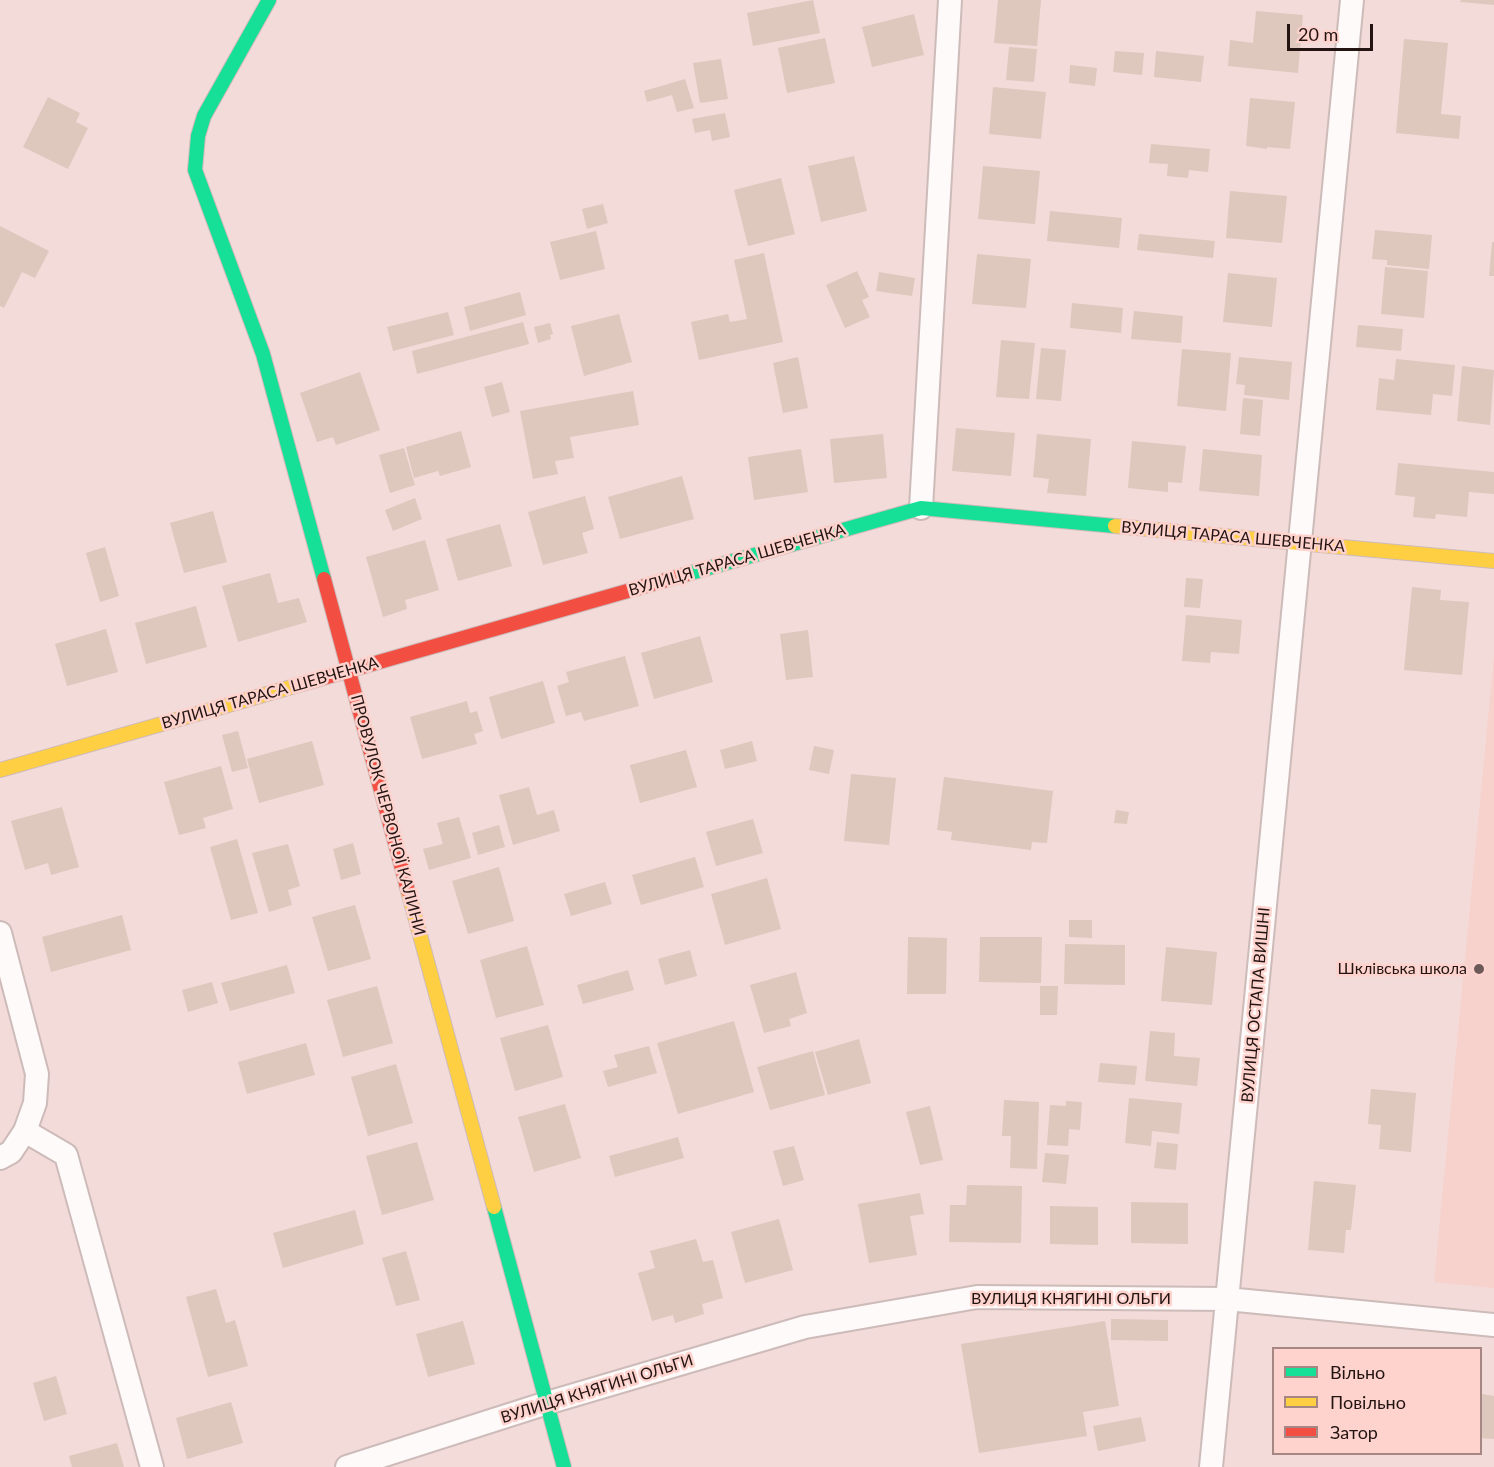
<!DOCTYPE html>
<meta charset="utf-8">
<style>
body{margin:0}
#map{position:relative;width:1494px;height:1467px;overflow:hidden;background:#f3dbd9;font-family:Lato,sans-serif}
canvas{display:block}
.legend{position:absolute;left:1272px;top:1347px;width:210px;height:108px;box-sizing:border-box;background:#fed3ce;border:2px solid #a68783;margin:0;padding:8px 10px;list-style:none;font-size:18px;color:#231412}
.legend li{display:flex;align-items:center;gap:12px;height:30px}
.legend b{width:30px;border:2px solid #a68783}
.scale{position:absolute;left:1287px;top:24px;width:86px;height:27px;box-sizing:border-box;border:3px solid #231412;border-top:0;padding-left:8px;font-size:18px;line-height:21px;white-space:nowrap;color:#231412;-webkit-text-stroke:4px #fed3ce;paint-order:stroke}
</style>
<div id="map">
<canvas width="1494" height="1467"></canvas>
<ul class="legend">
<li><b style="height:8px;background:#16e098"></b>Вільно</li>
<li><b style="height:8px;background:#ffcf43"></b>Повільно</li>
<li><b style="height:8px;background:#f24e42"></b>Затор</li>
</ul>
<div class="scale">20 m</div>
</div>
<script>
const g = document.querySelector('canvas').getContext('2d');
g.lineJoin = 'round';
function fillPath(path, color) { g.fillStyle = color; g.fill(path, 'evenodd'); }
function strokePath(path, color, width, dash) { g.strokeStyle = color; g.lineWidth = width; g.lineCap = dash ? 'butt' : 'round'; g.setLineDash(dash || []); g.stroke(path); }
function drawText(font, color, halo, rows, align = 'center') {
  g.font = font + ' Lato,sans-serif'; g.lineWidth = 5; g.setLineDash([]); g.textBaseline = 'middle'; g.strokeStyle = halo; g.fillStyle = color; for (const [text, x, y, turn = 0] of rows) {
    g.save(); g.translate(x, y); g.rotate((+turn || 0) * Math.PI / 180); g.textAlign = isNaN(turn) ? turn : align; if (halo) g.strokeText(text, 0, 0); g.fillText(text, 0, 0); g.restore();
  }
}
const built = new Path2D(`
 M1494 656V1288L1434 1282Z`);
const building = new Path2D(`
 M813 0 820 33 753 46 747 13Z
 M998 0H1041L1037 46 994 43Z
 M1461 0H1494V5L1460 2Z
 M1256 11 1303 15 1298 73 1228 66 1230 40 1253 43Z
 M914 14 924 55 872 67 862 27Z
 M825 38 835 83 787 93 778 48Z
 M1404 39 1448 43 1441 114 1461 116 1459 139 1396 133Z
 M1009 47 1037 49 1034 82 1006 80Z
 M1115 51 1144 53 1142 75 1113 72Z
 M1156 51 1204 56 1201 82 1154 77Z
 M721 59 728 99 700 103 693 63Z
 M1070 65 1097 68 1095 86 1069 83Z
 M685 79 694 108 677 112 672 95 647 102 644 91Z
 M993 87 1046 92 1041 139 989 134Z
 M48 97 80 113 76 122 88 128 68 169 23 147Z
 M1250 98 1295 102 1290 149 1267 147V149L1246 146Z
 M725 113 730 137 712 141 710 130 695 133 692 119Z
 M1151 144 1210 149 1208 172 1189 170 1188 178 1167 176 1168 164 1149 163Z
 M854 156 867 211 821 222 808 166Z
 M983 166 1040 171 1035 224 978 219Z
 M781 178 795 234 748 246 734 190Z
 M1230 191 1287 196 1282 243 1226 238Z
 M603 204 608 223 587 229 582 209Z
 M1050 211 1122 218 1119 248 1047 241Z
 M0 226 49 251 35 278 22 272 4 308 0 306Z
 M1375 230 1432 235 1429 269 1387 265V260L1372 259Z
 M596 231 605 269 560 280 550 242Z
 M1139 234 1215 241 1213 258 1137 250Z
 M1492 242H1494V276H1489Z
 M764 253 783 342 699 360 691 322 728 314 730 322 747 319 734 260Z
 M977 254 1031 259 1026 308 972 304Z
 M1385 267 1428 271 1424 318 1381 314Z
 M857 271 869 297 862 300 870 317 845 328 826 285Z
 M879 272 915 278 912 296 876 291Z
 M1228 273 1277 278 1272 327 1223 322Z
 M520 292 526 315 470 331 464 307Z
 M1072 303 1123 308 1121 333 1070 328Z
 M1134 311 1183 316 1181 343 1131 339Z
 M448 312 454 335 393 351 387 327Z
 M619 314 632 362 584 376 571 326Z
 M523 322 529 344 417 374 412 351Z
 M550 323 553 334 550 335 551 339 538 343 534 327Z
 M1358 325 1403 329 1401 351 1356 347Z
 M1001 340 1035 343 1029 399 996 397Z
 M1041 348 1066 350 1061 401 1036 399Z
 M1182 349 1231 353 1226 411 1177 406Z
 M798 357 808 408 783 413 773 363Z
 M1239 357 1292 362 1289 400 1244 395 1245 385 1236 384Z
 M1396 359 1455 365 1452 396 1433 394 1431 415 1376 410 1379 378 1394 380Z
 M1462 366 1494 370 1490 425 1457 421Z
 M360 372 380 430 336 445 333 437 317 442 300 393Z
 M502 382 510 412 492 417 484 387Z
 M633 391 639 425 570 437 574 458 555 461 558 474 533 479 520 411Z
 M1243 398 1263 400 1260 436 1240 434Z
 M956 428 1015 433 1011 476 952 471Z
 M461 431 471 467 440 476 438 471 414 478 406 447Z
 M883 434 887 478 834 483 830 439Z
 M1037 434 1091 439 1086 496 1047 493 1049 479 1033 477Z
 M1132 441 1186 446 1182 483 1168 482V492L1128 488Z
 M404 448 415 485 390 493 379 455Z
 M801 449 808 492 754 500 748 457Z
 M1203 449 1262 455 1259 496 1199 491Z
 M1398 463 1494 472V494L1469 492 1467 517 1436 514 1435 519 1413 517 1415 497 1395 495Z
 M682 476 694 519 620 539 608 497Z
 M585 496 594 529 582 533 588 553 543 565 528 512Z
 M415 498 422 519 393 531 385 510Z
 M213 511 227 562 184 573 170 523Z
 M500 524 512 566 458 581 446 539Z
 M425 540 439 590 405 600 407 609 383 617 366 557Z
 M105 547 119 596 100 602 86 553Z
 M270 573 278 603 299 598 307 622 238 642 222 586Z
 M1186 578 1203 579 1200 608 1184 607Z
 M1412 587 1441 590 1440 600 1469 602 1462 675 1404 670Z
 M196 606 207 647 146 664 135 623Z
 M1186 615 1242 620 1239 654 1211 652 1210 663 1182 661Z
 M106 629 118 672 67 686 55 644Z
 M808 630 813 677 786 680 780 634Z
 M700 636 713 682 654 699 641 653Z
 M625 656 639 706 584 721 581 712 566 716 557 686 569 682 566 672Z
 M543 681 555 723 501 739 489 697Z
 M467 701 470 713 477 711 483 731 474 734 477 744 422 759 410 717Z
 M238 731 248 768 232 772 222 735Z
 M312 741 324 785 259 803 247 759Z
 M752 741 757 761 725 769 720 750Z
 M814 746 834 750 829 774 809 770Z
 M686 750 697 787 640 803 630 765Z
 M221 766 233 809 203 818 206 828 179 835 164 782Z
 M851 774 896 778 889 845 844 841Z
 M944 777 1053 791 1047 843 1032 842 1031 850 951 840 952 832 937 830Z
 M529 787 537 815 554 810 560 831 513 845 499 795Z
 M62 807 79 867 51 875 48 863 25 870 11 821Z
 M1116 810 1129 812 1127 824 1114 823Z
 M459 817 471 858 429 870 423 849 443 844 437 823Z
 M753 819 763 853 716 866 706 832Z
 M499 825 505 847 478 855 472 833Z
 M237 839 258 913 231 920 210 847Z
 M353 843 361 874 341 880 333 849Z
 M288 844 300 886 288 890 292 905 269 912 252 853Z
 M695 857 704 887 641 905 632 875Z
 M499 867 514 921 468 934 452 881Z
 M767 878 781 929 725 945 711 894Z
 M605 882 612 904 571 916 564 894Z
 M355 905 371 959 328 971 312 917Z
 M122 915 131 950 51 972 42 937Z
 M1069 920H1092V938L1069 937Z
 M908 937 947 938 946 994H907Z
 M980 937H1042L1041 983 979 982Z
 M1065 944 1125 945V985L1064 984Z
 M527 946 544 1005 496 1018 480 960Z
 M1166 947 1217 952 1212 1005 1161 1001Z
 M690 950 697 976 665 985 658 959Z
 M287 965 295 993 230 1011 221 983Z
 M628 970 634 990 583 1004 577 985Z
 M796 972 807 1013 789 1019 791 1026 764 1033 750 985Z
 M212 982 218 1003 188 1012 182 990Z
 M377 986 393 1043 343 1057 327 1000Z
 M1040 986H1058L1057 1015H1040Z
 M734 1021 754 1092 678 1114 657 1043Z
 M548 1025 563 1077 515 1091 500 1038Z
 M1150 1031 1175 1033 1174 1056 1200 1058 1197 1086 1145 1081Z
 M859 1039 871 1083 828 1095 815 1052Z
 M306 1043 315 1075 247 1094 238 1062Z
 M649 1046 657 1073 608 1087 603 1071 618 1067 614 1055Z
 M813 1051 825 1095 770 1110 757 1067Z
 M1100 1063 1137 1066 1135 1085 1098 1082Z
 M396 1064 413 1123 368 1136 351 1077Z
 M1371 1089 1416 1093 1411 1152 1379 1149 1381 1125 1368 1124Z
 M1129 1098 1182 1103 1179 1134 1152 1131 1151 1146 1125 1143Z
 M1004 1100 1039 1102 1037 1169 1010 1168 1011 1136H1002Z
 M1066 1101 1082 1102 1080 1130 1069 1129 1068 1146 1047 1145 1050 1105 1066 1106Z
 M565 1104 581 1158 534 1172 518 1117Z
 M930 1106 943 1160 920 1165 906 1112Z
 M678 1137 684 1158 615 1177 609 1156Z
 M417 1142 434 1200 382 1215 366 1156Z
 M1157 1142 1178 1144 1176 1170 1154 1168Z
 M794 1146 804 1180 783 1186 773 1151Z
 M1045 1153 1069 1155 1066 1184 1042 1182Z
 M1314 1181 1356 1185 1351 1230H1346L1344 1253 1308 1250Z
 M967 1185 1022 1186 1021 1243 949 1242 950 1205H966Z
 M920 1193 924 1214 910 1216 917 1255 869 1263 858 1204Z
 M1131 1202 1188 1203V1244L1131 1243Z
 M1050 1206 1098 1207V1245L1050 1244Z
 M355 1210 364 1244 283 1268 273 1233Z
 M779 1219 793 1270 745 1283 731 1232Z
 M696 1239 703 1262 713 1260 723 1298 702 1304 704 1314 675 1323 673 1315 652 1321 638 1273 655 1268 650 1251Z
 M406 1251 420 1300 396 1306 382 1258Z
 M216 1289 226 1323 235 1320 248 1366 208 1377 186 1297Z
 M1111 1319 1168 1320V1341L1111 1340Z
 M463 1321 475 1364 428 1377 416 1334Z
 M1105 1321 1119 1406 1083 1412 1087 1436 979 1453 961 1344Z
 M56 1376 67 1414 44 1421 33 1383Z
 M1482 1394 1494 1396V1439L1480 1438Z
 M231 1402 243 1443 187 1459 176 1418Z
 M1141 1417 1146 1441 1098 1451 1093 1426Z
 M117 1443 124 1467H72L69 1456Z`);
const street = new Path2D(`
 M921 508 950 0
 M0 933 37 1074 35 1103 25 1131 11 1152 0 1158
 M25 1131 66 1155 152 1467
 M347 1467 547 1403 805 1327 977 1297 1227 1299 1494 1325
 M1211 1467 1352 0`);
const fast = new Path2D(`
 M269 0 204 116 198 136 195 170 263 354 324 579
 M687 574 921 508 1115 526
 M494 1207 564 1467`);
const slow = new Path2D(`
 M1115 526 1494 561
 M0 770 302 684
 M408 891 494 1207`);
const jam = new Path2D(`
 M324 579 408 891
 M302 684 687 574`);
const markers = [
 [1479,969,6,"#6c5a58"]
];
const streetNames = [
 ["ВУЛИЦЯ ТАРАСА ШЕВЧЕНКА",1233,537,5],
 ["ВУЛИЦЯ ТАРАСА ШЕВЧЕНКА",737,560,-16],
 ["ВУЛИЦЯ ТАРАСА ШЕВЧЕНКА",270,693,-16],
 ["ПРОВУЛОК ЧЕРВОНОЇ КАЛИНИ",388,815,75],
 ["ВУЛИЦЯ ОСТАПА ВИШНІ",1256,1005,-85],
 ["ВУЛИЦЯ КНЯГИНІ ОЛЬГИ",1071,1299],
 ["ВУЛИЦЯ КНЯГИНІ ОЛЬГИ",597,1389,-17]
];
const poiNames = [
 ["Шклівська школа",1467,969]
];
fillPath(built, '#f7d1cc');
fillPath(building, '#dec7bd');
strokePath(street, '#cdbbb9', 26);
strokePath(fast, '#cdbbb9', 16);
strokePath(slow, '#cdbbb9', 16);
strokePath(jam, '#cdbbb9', 16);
strokePath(street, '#fdfaf9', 22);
strokePath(fast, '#16e098', 14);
strokePath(slow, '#ffcf43', 14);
strokePath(jam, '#f24e42', 14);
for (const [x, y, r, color] of markers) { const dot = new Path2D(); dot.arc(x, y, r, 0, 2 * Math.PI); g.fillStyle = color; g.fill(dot); strokePath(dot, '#fed3ce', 2); }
drawText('16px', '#231412', '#fed3ce', streetNames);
drawText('16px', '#231412', '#fed3ce', poiNames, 'right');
</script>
